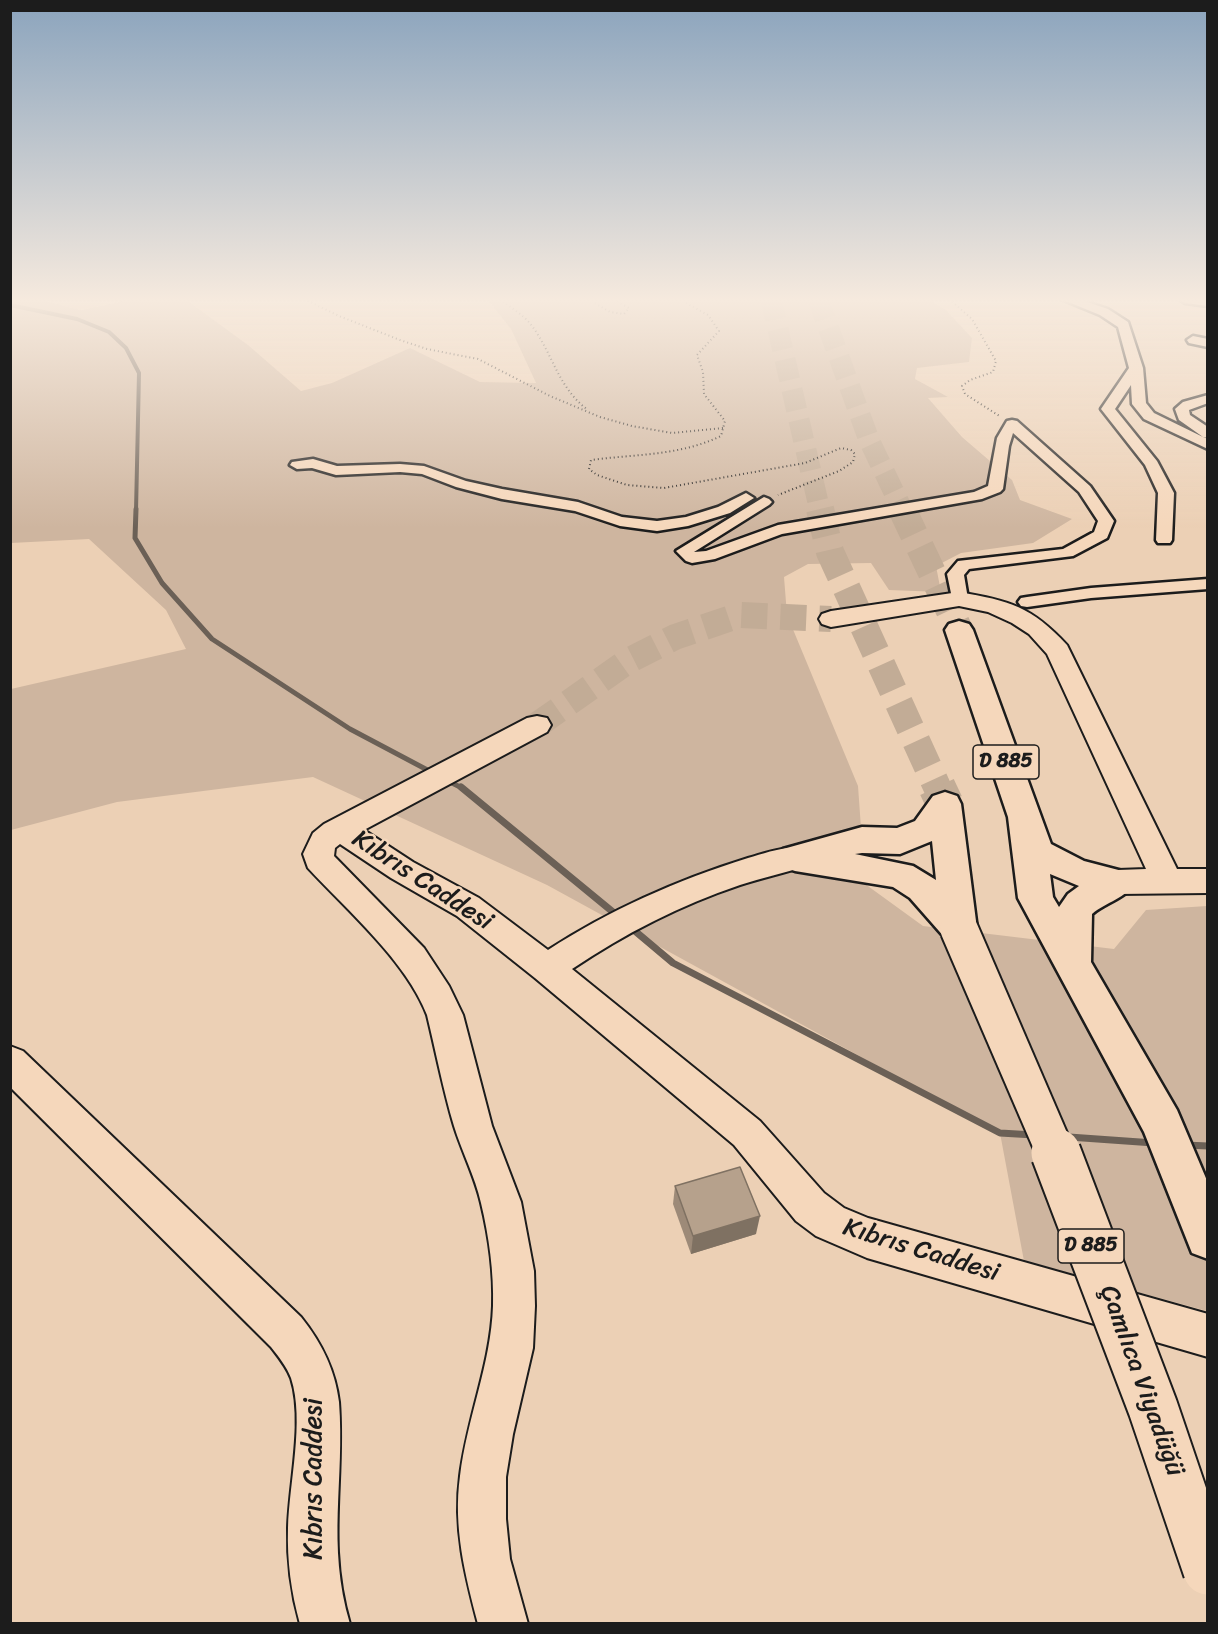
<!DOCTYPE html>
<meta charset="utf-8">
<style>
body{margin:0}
#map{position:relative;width:1218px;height:1634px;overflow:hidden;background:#ecd0b5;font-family:Sriracha,sans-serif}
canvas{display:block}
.frame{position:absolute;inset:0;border:12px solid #1c1c1c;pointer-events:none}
</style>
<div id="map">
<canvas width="1218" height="1634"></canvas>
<div class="frame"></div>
</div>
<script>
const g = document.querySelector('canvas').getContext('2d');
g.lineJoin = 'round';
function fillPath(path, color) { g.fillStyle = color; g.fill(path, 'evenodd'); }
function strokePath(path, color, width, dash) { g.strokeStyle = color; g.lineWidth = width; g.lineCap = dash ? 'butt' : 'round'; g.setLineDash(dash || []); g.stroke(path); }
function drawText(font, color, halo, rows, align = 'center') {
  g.font = font + ' Sriracha,sans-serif'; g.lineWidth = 5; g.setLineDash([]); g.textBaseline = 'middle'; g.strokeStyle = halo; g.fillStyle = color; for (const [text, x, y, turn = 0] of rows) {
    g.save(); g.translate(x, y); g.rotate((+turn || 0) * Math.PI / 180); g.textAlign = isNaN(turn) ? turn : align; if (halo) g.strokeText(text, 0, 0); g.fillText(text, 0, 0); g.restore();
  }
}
const green = new Path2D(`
 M11 299H37L81 310 134 299H185L248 345 301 391 332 383 410 348 480 382 536 383 511 329 487 299H927L946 310 972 338 969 362 917 368 915 379 948 397 928 398 962 437 1012 480 1020 500 1072 519 1033 543 961 553 936 566 941 592 889 590 871 563 808 564 784 577 787 615 858 786 861 828 818 839 843 868 923 926 1114 949 1146 910 1207 906V1311L1024 1261 1000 1133 547 885 313 777 117 802 11 830V689L186 649 166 610 89 539 11 543Z`);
const streamFar2 = new Path2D(`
 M10 305 77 319 109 332 126 348 139 373 136 511`);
const streamFar1 = new Path2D(`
 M136 509 135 538 162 583 212 639 350 729 435 774
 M446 780 464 789`);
const stream = new Path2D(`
 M461 787 619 917
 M629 926 673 963 1000 1133 1034 1135
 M1069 1137 1154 1143
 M1185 1145 1208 1146`);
const secondaryTunnel = new Path2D(`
 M537 725 628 661 675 637 740 615 831 619`);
const highwayTunnelFar2 = new Path2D(`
 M771 299 820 511
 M818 299 869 440 903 511`);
const highwayTunnelFar1 = new Path2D(`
 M820 509 830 552 938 789
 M902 509 959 630`);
const highwayTunnel = new Path2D(`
 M937 787 945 804`);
const path = new Path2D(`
 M304 299 339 316 400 340 427 349 478 359 550 396 600 417
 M500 299C511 308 524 315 532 326 553 354 558 388 588 410
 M588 299 610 312 624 314 629 308 613 299
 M679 299 708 315 719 331 697 355 703 372 704 394 725 421 721 436C679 456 636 454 591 460L589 469 597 475 627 485 664 488 805 463 841 448 851 450 855 454 853 462 839 471 778 495
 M949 299 972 319 996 361 993 372 970 380 962 386 965 394 1001 417
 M600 417 632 426 672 433 723 428`);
const street = new Path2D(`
 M1061 299H1078L1108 309 1128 322 1143 368 1146 403 1154 413 1203 437 1179 420 1175 409 1183 402 1208 395V403L1189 410 1190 415 1208 427V438L1203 437 1208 439V449L1144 419 1132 404 1131 385 1115 409 1157 461 1174 493 1172 540 1170 543H1158L1156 540 1158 493 1145 465 1101 409 1129 368 1118 327 1100 315Z
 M1179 299H1208V306L1185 303Z
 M1193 336 1208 339V347L1189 343 1187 340Z
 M1012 420 1017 421 1090 486 1114 521 1107 538 1073 556 969 569 964 575 968 599 965 603H953L947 574 958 561 1063 549 1094 532 1098 521 1079 492 1013 433 1009 446 1003 489 1000 492 982 499 782 534 715 559 692 563 686 561 676 551 764 497 769 499 772 502 769 505 694 552 706 551 778 525 974 492 988 486 997 438 1007 421Z
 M313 459 337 466 400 464 424 466 466 481 502 489 578 502 622 517 657 521 686 517 718 507 746 493 754 498 730 513 688 526 657 531 620 526 575 511 502 499 456 487 422 474 400 472 336 475 312 468 297 469 290 465 292 462Z
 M1208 579V589L1091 598 1027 607 1021 606 1018 602 1021 598 1027 597 1091 588Z`);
const secondary = new Path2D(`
 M959 592C1010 601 1031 606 1067 645L1177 869H1208V893L1118 894 1107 891 1102 882 1107 873 1118 870 1146 869 1047 654 1029 634 1012 623 988 612 959 606 831 627 822 624 819 619 822 614 831 611Z
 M537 716 547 718 551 725 547 732 364 830 413 862 479 898 548 950C610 910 677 880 748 858 766 853 788 844 806 850L811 858 806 866C784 873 762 878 740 885 680 905 624 934 572 969L760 1121 824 1193 844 1208 868 1218 1208 1314V1357L867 1258 816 1236 796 1221 734 1145 535 978 457 916 391 878 340 844 335 848 334 856 424 948 449 986 463 1015 492 1126 521 1202 534 1271 535 1306 533 1348 513 1434 506 1477V1519L510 1559 528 1624H478C465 1575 453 1527 460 1476 467 1418 491 1364 493 1306 494 1273 489 1236 481 1203 475 1176 462 1152 454 1126 443 1089 436 1052 427 1015 406 961 348 911 308 868L303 854 313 833 324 824 527 718Z
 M10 1046 23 1051 301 1317C321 1342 335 1369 339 1402 345 1481 326 1543 350 1624H300C291 1592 287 1561 288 1528 289 1483 305 1421 291 1378 287 1367 278 1356 271 1347L10 1087Z`);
const highway = new Path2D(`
 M959 621 969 624 973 630 1051 844 1084 861 1130 873 1135 882C1127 898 1106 902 1092 914L1091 962 1177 1110 1208 1183V1259L1192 1253 1144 1132 1018 898 1008 817 945 630 949 624ZM1050 874 1079 886 1068 894 1059 907 1053 897Z
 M945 792 957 796 961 804 977 929 972 939 959 943 946 939 910 898 893 887 795 871 783 867 778 858 783 849 862 827 897 828 915 821 933 796ZM932 841 936 880 913 866 855 854 862 853 900 854Z`);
const highwayBridgeFar1 = new Path2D(`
 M959 929 1056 1154`);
const highwayBridge = new Path2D(`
 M1056 1153 1153 1408 1208 1570`);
const wall = new Path2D(`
 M675 1186 756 1234 691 1254 673 1204Z`);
const shadedWall = new Path2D(`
 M760 1216 756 1234 691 1254 693 1236Z`);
const building = new Path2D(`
 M740 1167 760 1216 693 1236 675 1186Z`);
const shields = [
 [1006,762,66],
 [1091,1246,66]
];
const shieldNames = [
 ["D 885",1006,762],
 ["D 885",1091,1246]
];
const nearStreetnames = [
 ["Kıbrıs Caddesi",422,881,33],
 ["Kıbrıs Caddesi",921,1251,17],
 ["Çamlıca Viyadüğü",1141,1381,70],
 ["Kıbrıs Caddesi",314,1479,-90]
];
fillPath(green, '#ceb59f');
strokePath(streamFar2, '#6b6056', 4);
strokePath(streamFar1, '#6b6056', 5);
strokePath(stream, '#6b6056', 7);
strokePath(secondaryTunnel, '#c2ac96', 26, [26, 13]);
strokePath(highwayTunnelFar2, '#c2ac96', 21, [21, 10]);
strokePath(highwayTunnelFar1, '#c2ac96', 28, [28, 14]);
strokePath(highwayTunnel, '#c2ac96', 37, [37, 19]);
strokePath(street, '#1c1c1c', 5);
strokePath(secondary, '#1c1c1c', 4);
strokePath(highway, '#1c1c1c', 5);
strokePath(path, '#1c1c1c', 2, [1, 3]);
fillPath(street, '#f5d7bb');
fillPath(secondary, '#f5d7bb');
fillPath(highway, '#f5d7bb');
strokePath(highwayBridgeFar1, '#1c1c1c', 41, []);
strokePath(highwayBridge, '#1c1c1c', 53, []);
strokePath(highwayBridgeFar1, '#f5d7bb', 37);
strokePath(highwayBridge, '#f5d7bb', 49);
fillPath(wall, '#9d8a78');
fillPath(shadedWall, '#7f7162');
fillPath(building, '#b6a18c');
strokePath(building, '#7f7162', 1.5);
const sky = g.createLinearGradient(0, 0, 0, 528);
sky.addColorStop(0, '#8ba4bd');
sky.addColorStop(0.57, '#f6eade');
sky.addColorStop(1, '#f6eade00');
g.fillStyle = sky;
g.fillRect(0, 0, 1218, 528);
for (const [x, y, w] of shields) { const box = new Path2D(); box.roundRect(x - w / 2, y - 17, w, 34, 4.5); g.fillStyle = '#f5d7bb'; g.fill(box); strokePath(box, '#1c1c1c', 1.5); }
drawText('bold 20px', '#1c1c1c', null, shieldNames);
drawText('26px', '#1c1c1c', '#f5d7bb', nearStreetnames);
</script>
